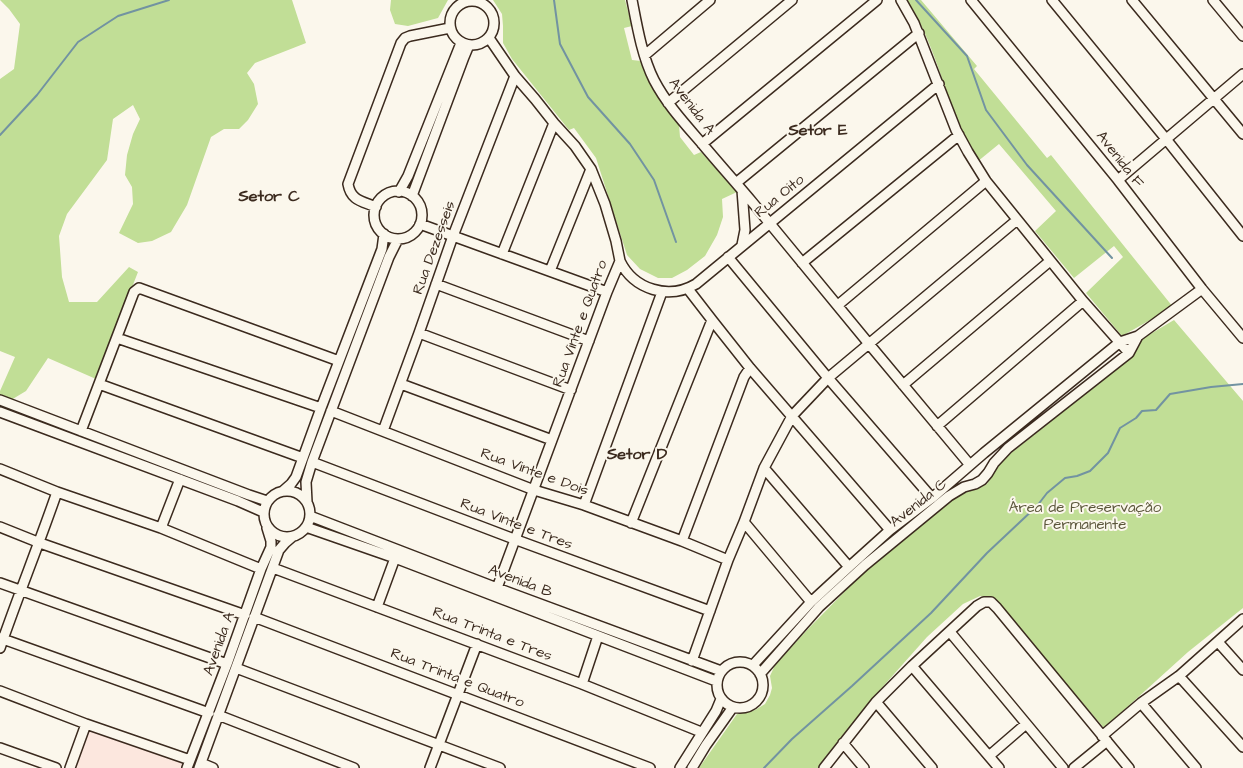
<!DOCTYPE html>
<meta charset="utf-8">
<style>
body{margin:0}
canvas{display:block;background:#fbf7ec}
</style>
<canvas width="1243" height="768"></canvas>
<script>
const g = document.querySelector('canvas').getContext('2d');
g.lineJoin = 'round';
function fillPath(path, color) { g.fillStyle = color; g.fill(path, 'evenodd'); }
function strokePath(path, color, width, dash) { g.strokeStyle = color; g.lineWidth = width; g.lineCap = dash ? 'butt' : 'round'; g.setLineDash(dash || []); g.stroke(path); }
function drawText(font, color, halo, rows, align = 'center') {
  g.font = font + ' "Architects Daughter",sans-serif'; g.lineWidth = 4; g.setLineDash([]); g.textBaseline = 'middle'; g.strokeStyle = halo; g.fillStyle = color; for (const [text, x, y, turn = 0] of rows) {
    g.save(); g.translate(x, y); g.rotate((+turn || 0) * Math.PI / 180); g.textAlign = isNaN(turn) ? turn : align; if (halo) g.strokeText(text, 0, 0); g.fillText(text, 0, 0); g.restore();
  }
}
const built = new Path2D(`
 M86 726 186 763 184 768H71Z`);
const green = new Path2D(`
 M0 0H292L306 43 255 63 247 73 254 84 258 104 248 120 239 129H224L211 137 187 205 171 232 152 241 138 243 119 233 133 204 132 187 125 175 127 155 133 134 140 119 133 105 113 119 107 160 67 214 59 236 62 277 69 302H97L129 267 138 272 96 379 48 358 26 391 11 400 0 395V391L15 357 0 351V79L14 69 20 24 9 9Z
 M391 0H448L438 18 408 26 395 24 390 10Z
 M493 0H625L632 26 624 28 632 60 641 61 662 102 679 125 680 137 694 155 701 152 737 192 722 199 723 217 717 235 705 256 687 270 672 278H658L640 269 627 255 596 158 574 128 569 130 512 59 503 43V26L502 14Z
 M907 0H921L977 66 974 69 1047 158 1051 155 1173 307 1122 336 1086 293 1123 257 1114 246 1074 278 1035 231 1056 211 999 144 977 162C972 152 965 142 961 131 943 87 933 40 907 0Z
 M1174 320 1243 401V608L1188 652 1104 728 994 599 980 596 963 604 927 637 871 700 826 756 818 768H699L737 714 755 710 765 704 770 695 772 688 770 676 775 665 808 629 869 567 956 496 976 489 987 484 1001 461 1131 358 1142 339Z`);
const stream = new Path2D(`
 M554 0 560 44 588 97 630 144 654 180 676 242
 M916 0 967 56 986 110 1027 165 1112 258
 M0 135 37 95 78 42 118 16 169 0
 M764 768 792 739 852 686 931 613 987 553 1037 506 1047 493 1065 478 1077 476 1090 471 1108 453 1120 428 1136 418 1142 411 1156 410 1170 394 1211 387 1243 384`);
const minor = new Path2D(`
 M632 0C637 26 642 56 654 80 667 105 686 125 704 146 720 165 737 184 753 203 825 291 897 378 970 465
 M901 0 914 23 956 130 968 152 986 181 1083 301 1129 353
 M971 0 1118 180 1202 289 1243 338
 M1052 0 1166 139 1243 236
 M1132 0 1243 134
 M1213 0 1243 36
 M450 23a22 22 0 1 1 44 0a22 22 0 1 1-44 0Z
 M489 38 515 76 535 99 554 123 575 146 591 169 605 204 616 241 620 261 607 292 497 588
 M645 55 710 0
 M668 103 792 0
 M702 144 877 0
 M1118 180 1243 74
 M736 183 919 33
 M742 190 745 230 742 245
 M374 215a24 24 0 1 1 48 0a24 24 0 1 1-48 0Z
 M399 192 408 176 461 43
 M412 196 464 57 469 45
 M376 207C362 201 351 201 348 184L401 43 405 38 410 36 450 28
 M420 224 607 292
 M502 254 554 123
 M728 257 828 378 932 498
 M620 261C634 290 669 300 696 284L939 84
 M802 263 959 135
 M550 271 591 169
 M436 284 589 341
 M688 289 712 320 750 368 890 530
 M838 305 986 181
 M419 333 571 390
 M117 338 321 408
 M99 384 303 458
 M401 384 552 440
 M903 385 1050 261
 M0 400 249 495 267 501
 M331 411 534 490 584 505 682 541 728 560
 M0 412 238 501 263 512
 M937 426 1083 301
 M81 431 134 292 139 288 339 361
 M383 431 419 333 453 236 515 76
 M312 462 514 539 710 611
 M764 468 849 567
 M0 469 57 492 161 528 261 569
 M264 514a23 23 0 1 1 46 0a23 23 0 1 1-46 0Z
 M283 491 291 484 296 477 321 408 382 249 384 234
 M307 502 306 482 312 462 389 257 398 239
 M584 505 662 292
 M310 516 497 588 721 671
 M744 522 811 602
 M631 523 712 320
 M0 527 40 543 245 615
 M306 527 395 558 716 681
 M161 528 180 479
 M682 541 744 377 750 368
 M273 568 582 684 701 732
 M0 583 227 664
 M377 607 395 558
 M254 617 650 768
 M950 632 1063 768
 M0 638 209 713
 M1218 642 1243 670
 M0 648C18 596 39 544 57 492
 M692 661 728 560 744 522 764 468 792 416 828 378 1017 220
 M717 685a23 23 0 1 1 46 0a23 23 0 1 1-46 0Z
 M753 665 811 602 849 567 890 530 932 498 984 453 1120 342 1138 336 1202 289
 M912 666 999 768
 M236 668 500 768
 M760 674 819 607 865 565 949 496 964 487 975 484 982 480 988 473 994 463 1008 448 1129 353 1138 336
 M1179 676 1243 747
 M582 684 598 636
 M0 691 86 724 190 760
 M876 702 932 768
 M1141 703 1196 768
 M218 715 354 768
 M1102 736 1141 703 1179 676 1243 619
 M843 743 864 768
 M0 748 56 768
 M989 756 1026 724
 M201 763 213 768
 M70 768 86 724
 M187 768 227 664 261 569 271 547V541L267 528
 M199 768 279 550 285 543 292 537
 M430 768 477 644
 M680 768 716 711 721 699
 M692 768 706 745 733 707
 M824 768 876 702 912 666 977 606 984 602H991L997 608 1129 768
 M1074 768 1107 741`);
const streetNames = [
 ["Avenida A",691,107,53],
 ["Avenida F",1119,160,52],
 ["Rua Oito",780,197,-39],
 ["Rua Dezesseis",435,248,-70],
 ["Rua Vinte e Quatro",581,324,-70],
 ["Rua Vinte e Dois",534,473,20],
 ["Avenida C",919,504,-38],
 ["Rua Vinte e Tres",516,525,21],
 ["Avenida B",520,582,21],
 ["Rua Trinta e Tres",492,635,21],
 ["Avenida A",220,644,-70],
 ["Rua Trinta e Quatro",457,679,21]
];
const parkNames = [
 ["Área de Preservação",1085,509],
 ["Permanente",1085,526]
];
const neighbourhoodNames = [
 ["Setor E",818,132],
 ["Setor C",269,198],
 ["Setor D",637,456]
];
fillPath(built, '#fce7de');
fillPath(green, '#c1de96');
strokePath(stream, '#7293a1', 2);
strokePath(minor, '#3b2a1e', 12);
strokePath(minor, '#fbf7ec', 9);
drawText('15px', '#3b2a1e', '#fbf7ec', streetNames);
drawText('15px', '#5c573c', '#fbf7ec', parkNames);
drawText('bold 16px', '#3b2a1e', '#fbf7ec', neighbourhoodNames);
</script>
